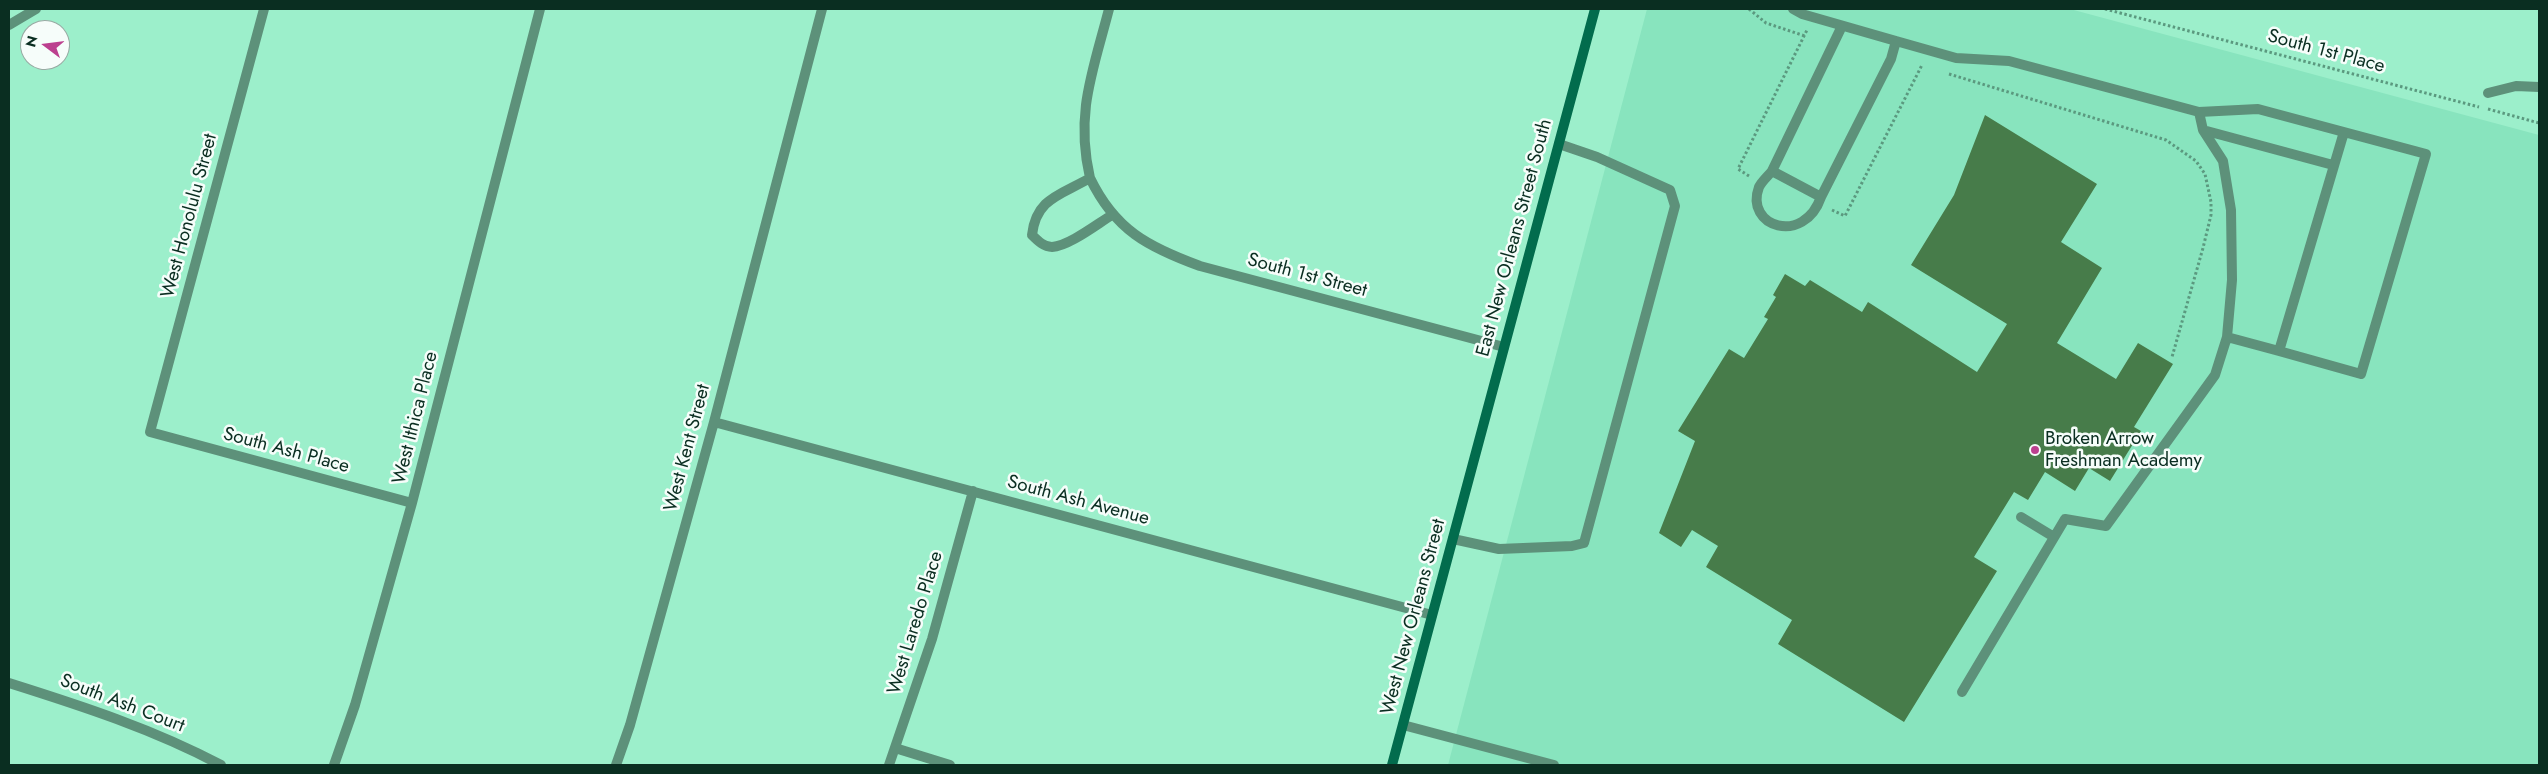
<!DOCTYPE html>
<style>
body{margin:0}
#map{position:relative;width:2548px;height:774px;overflow:hidden;background:#9cefcb;font-family:Jost,sans-serif}
canvas{display:block}
.frame{position:absolute;inset:0;border:10px solid #0a2e21;pointer-events:none}
.north{position:absolute;left:20px;top:20px;width:50px;height:50px;box-sizing:border-box;background:#f6fdfa;border:1px solid #98aaa3;border-radius:50%;rotate:285deg;font-size:14px;font-weight:700;line-height:20px;text-align:center;color:#0a2e21}
.north::after{content:'';display:block;margin:auto;width:18px;height:22px;background:#bc408f;clip-path:polygon(50% 0,100% 100%,50% 72%,0 100%)}
</style>
<div id="map">
<canvas width="2548" height="774"></canvas>
<div class="frame"></div>
<div class="north">N</div>
</div>
<script>
const g = document.querySelector('canvas').getContext('2d');
g.lineJoin = 'round';
function fillPath(path, color) { g.fillStyle = color; g.fill(path, 'evenodd'); }
function strokePath(path, color, width, dash) { g.strokeStyle = color; g.lineWidth = width; g.lineCap = dash ? 'butt' : 'round'; g.setLineDash(dash || []); g.stroke(path); }
function drawText(font, color, halo, rows, align = 'center') {
  g.font = font + ' Jost,sans-serif'; g.lineWidth = 5; g.setLineDash([]); g.textBaseline = 'middle'; g.strokeStyle = halo; g.fillStyle = color; for (const [text, x, y, turn = 0] of rows) {
    g.save(); g.translate(x, y); g.rotate((+turn || 0) * Math.PI / 180); g.textAlign = isNaN(turn) ? turn : align; if (halo) g.strokeText(text, 0, 0); g.fillText(text, 0, 0); g.restore();
  }
}
const built = new Path2D(`
 M1647 9H2070L2539 135V765H1448Z`);
const building = new Path2D(`
 M1985 115 2097 184 2061 242 2102 268 2057 343 2116 379 2138 343 2173 364 2134 427 2141 431 2110 481 2089 468 2075 491 2045 472 2028 500 2014 492 1974 557 1997 571 1904 722 1778 644 1792 620 1706 567 1718 546 1692 530 1681 547 1659 533 1695 441 1678 431 1729 349 1744 358 1768 319 1764 317 1776 297 1773 295 1785 274 1805 286 1810 280 1862 312 1868 302 1977 372 2007 324 1911 265 1954 195Z`);
const path = new Path2D(`
 M1749 9 1766 23 1805 36
 M2105 9 2479 107
 M1949 74 2166 140 2196 161 2205 174 2211 202V215L2203 248 2172 357
 M2488 109 2539 123
 M1749 176 1738 169 1807 30
 M1832 210 1845 216 1922 65`);
const lane = new Path2D(`
 M1793 9 1802 14 1896 41 1891 59 1821 197 1772 171 1842 26
 M1896 41 1956 58 2009 61 2199 112 2258 109 2426 154 2361 374 2279 351 2344 132
 M2488 93 2516 86 2539 87
 M2203 130 2333 165
 M1772 171C1768 176 1762 181 1759 187 1744 227 1804 246 1821 197
 M2227 337 2279 351
 M2021 517 2054 537
 M1453 539 1499 549 1572 546 1584 543 1675 206 1670 190 1597 157 1559 144
 M1962 692 2065 519 2106 526 2215 375 2227 337 2232 280 2231 210 2223 161 2203 130 2199 112
 M1403 725 1554 765`);
const street = new Path2D(`
 M264 9 150 432 412 503
 M1109 9C1093 71 1075 113 1090 178 1061 195 1036 198 1032 235 1038 241 1044 247 1052 247 1069 246 1097 224 1112 215
 M9 25 36 9
 M1090 178C1115 230 1148 247 1200 266L1504 347
 M714 422 1432 615
 M9 683C82 706 153 729 221 765
 M895 748 950 765
 M334 765 355 705 412 503 540 9
 M616 765 630 725 714 422 822 9
 M889 765 932 639 973 491`);
const secondary = new Path2D(`
 M1392 765 1595 9`);
const markers = [
 [2035,450,5,"#bc408f"]
];
const streetNames = [
 ["South 1st Place",2326,52,15],
 ["West Honolulu Street",190,216,-75],
 ["East New Orleans Street South",1515,238,-75],
 ["South 1st Street",1307,276,15],
 ["West Ithica Place",416,418,-76],
 ["West Kent Street",688,448,-75],
 ["South Ash Place",286,451,15],
 ["South Ash Avenue",1078,501,15],
 ["West New Orleans Street",1414,617,-75],
 ["West Laredo Place",916,623,-73],
 ["South Ash Court",122,704,21]
];
const poiNames = [
 ["Broken Arrow",2045,439],
 ["Freshman Academy",2045,461]
];
fillPath(built, '#88e4be');
fillPath(building, '#477c4a');
strokePath(path, '#5b997f', 3, [2.5, 2.5]);
strokePath(lane, '#5d917a', 10);
strokePath(street, '#5d917a', 10);
strokePath(secondary, '#026c4d', 10);
for (const [x, y, r, color] of markers) { const dot = new Path2D(); dot.arc(x, y, r, 0, 2 * Math.PI); g.fillStyle = color; g.fill(dot); strokePath(dot, '#f6fdfa', 2); }
drawText('19px', '#0a2e21', '#f6fdfa', streetNames);
drawText('19px', '#0a2e21', '#f6fdfa', poiNames, 'left');
</script>
